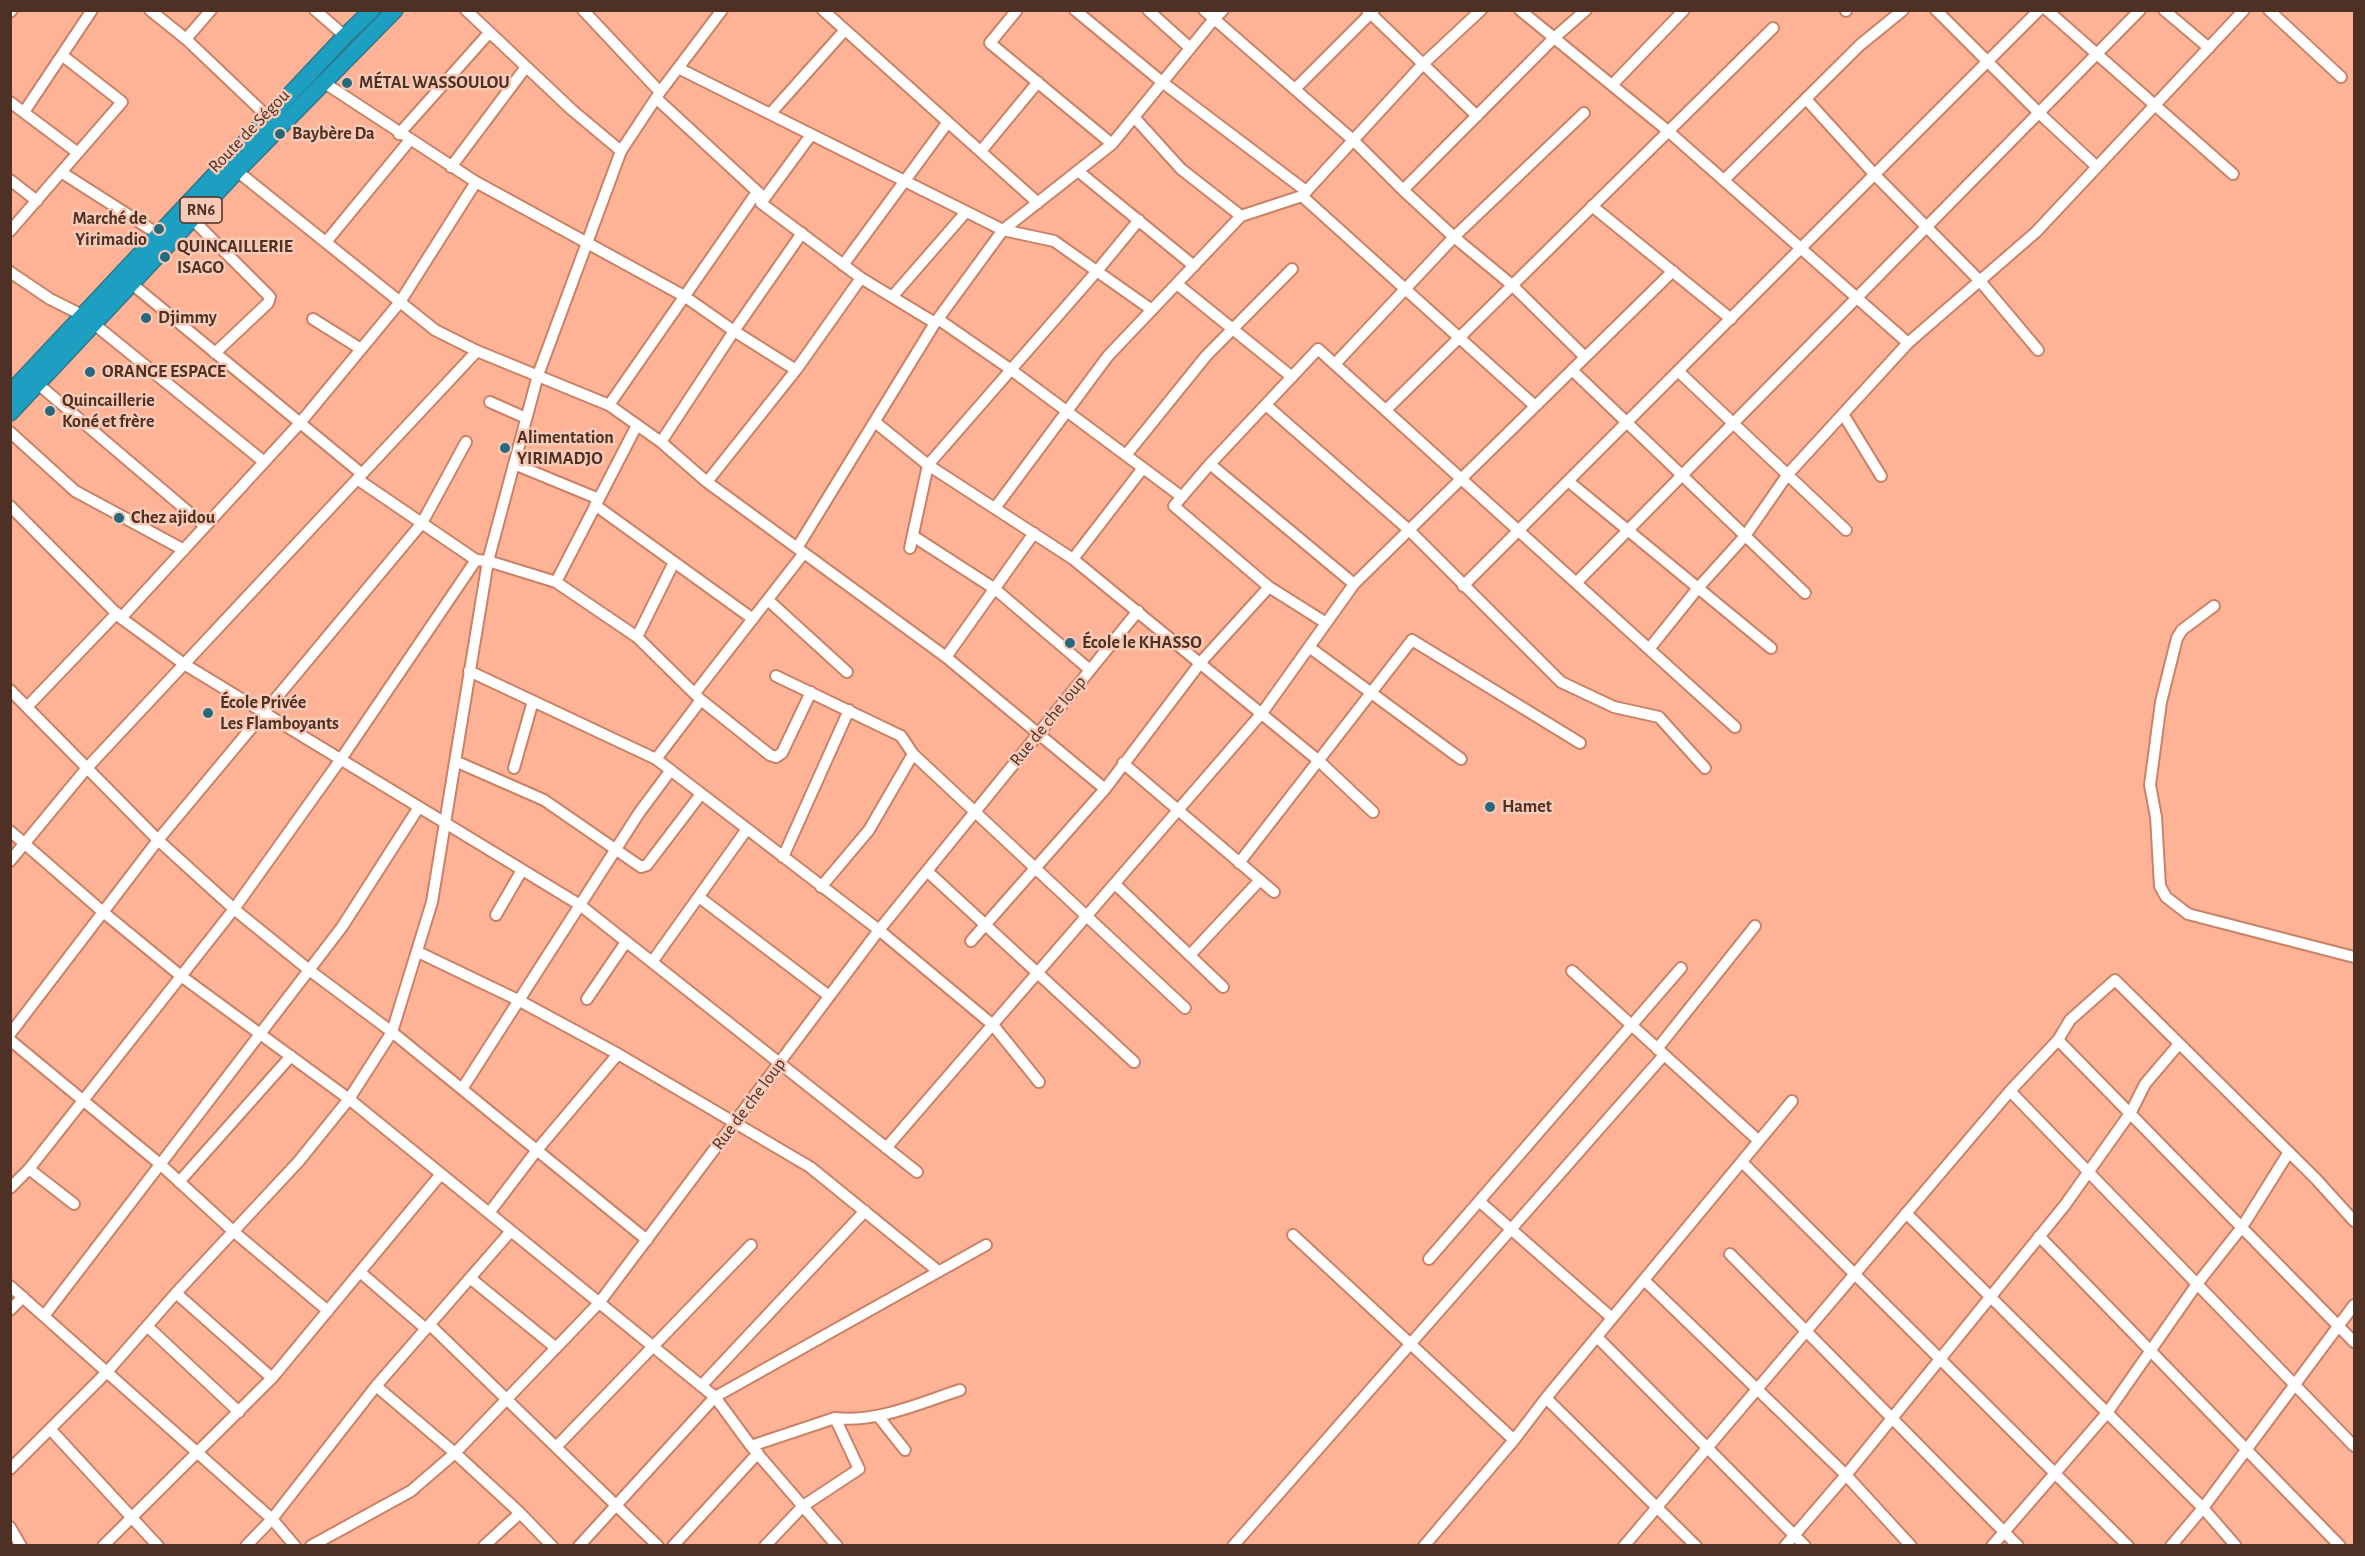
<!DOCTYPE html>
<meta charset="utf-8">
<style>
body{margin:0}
#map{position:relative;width:2365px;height:1556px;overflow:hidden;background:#feb396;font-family:"Alegreya Sans",sans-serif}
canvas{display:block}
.frame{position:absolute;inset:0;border:12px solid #4e3024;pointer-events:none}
</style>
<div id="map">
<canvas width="2365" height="1556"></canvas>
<div class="frame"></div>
</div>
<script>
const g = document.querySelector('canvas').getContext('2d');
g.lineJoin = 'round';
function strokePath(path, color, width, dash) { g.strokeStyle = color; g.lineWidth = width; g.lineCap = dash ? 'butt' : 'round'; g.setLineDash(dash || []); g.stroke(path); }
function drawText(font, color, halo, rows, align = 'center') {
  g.font = font + ' "Alegreya Sans",sans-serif'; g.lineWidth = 5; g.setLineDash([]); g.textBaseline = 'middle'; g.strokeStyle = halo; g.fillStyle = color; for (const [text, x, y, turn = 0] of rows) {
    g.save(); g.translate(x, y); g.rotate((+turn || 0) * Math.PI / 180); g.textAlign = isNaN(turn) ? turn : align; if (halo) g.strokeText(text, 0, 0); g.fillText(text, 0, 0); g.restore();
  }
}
const minor = new Path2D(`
 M150 10 186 39 268 117
 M315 10 345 36
 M466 10 572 110 621 151
 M583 10 660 92
 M823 10 1038 203
 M1017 10 990 43 1112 144
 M1075 10 1162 82 1306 191
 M1148 10 1190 48
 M1204 10 1353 140 1403 190 1454 237 1512 285 1585 357
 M1367 10 1477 116
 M1520 10 1668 131 1908 343
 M1936 10 2039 113 2097 167
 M2047 10 2233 174
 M2164 10 2209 48
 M2269 10 2341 77
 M1846 11V10
 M10 12 12 10
 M186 39 211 10
 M678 68 1003 230 1054 241 1152 310
 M323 82 476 182 684 296 734 331 796 370
 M1612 85 1684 10
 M1295 89 1374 10
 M656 98 762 196
 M1806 99 1875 175 1980 281 2038 350
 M10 102 78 153
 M24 112 92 10
 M770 114 845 30
 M1134 117 1181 169 1241 216
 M399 134 489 33
 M811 135 761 203 861 278 935 323
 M981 151 1038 82
 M451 167 526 67
 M237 171 435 330 477 351 609 405 661 442 707 482 946 657 1105 789
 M1078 171 1194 266
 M61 172 158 234
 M10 180 37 201
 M1724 180 1860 45 1903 10
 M1403 190 1554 38 1586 10
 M1302 196 1535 406
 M1592 206 1731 319
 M192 219 270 297 268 303 215 353
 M10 231 122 102 63 56
 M326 242 410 140
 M843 265 948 122
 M10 272 50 299 82 315
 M132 284 362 474
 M1177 284 1292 377
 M892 297 966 212
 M313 319 361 349
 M938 319 1010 369 1182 497
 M94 324 263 461
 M1335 364 1454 237 1584 113
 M1572 370 1805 593
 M1678 371 1846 530
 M38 384 205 526
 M490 402 526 418
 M609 405 757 192
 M1266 405 1409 530 1561 682 1614 707 1659 717 1705 768
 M1386 410 1773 28
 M1843 414 1881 476
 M875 422 928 465 1073 559 1319 761 1373 812
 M10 432 75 491 184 550
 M661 442 734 331 802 233
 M1126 455 1206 356 1292 269
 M514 464 599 499
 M1210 464 1354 584
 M357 479 476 560 488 561 556 582 637 637 701 700 770 755 776 757 782 753 811 692
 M1568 481 1771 648
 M707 482 796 370 861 278
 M595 505 753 619
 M10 506 121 618 184 664 580 905 917 1172
 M995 508 1108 356 1241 216 1302 196 1423 64 1481 10
 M913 536 995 589 1090 670
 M797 548 935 323 1003 230 1112 144 1214 19 1223 10
 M910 548 928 465 1097 271 1139 220
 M1073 559 1143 468
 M556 582 637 425
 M1576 583 2140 10
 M1463 586 2039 10
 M768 600 847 672
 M2214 606 2182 630 2177 638 2161 702 2150 785 2156 817 2160 886 2166 897 2188 914 2354 957
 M121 618 300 423 400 302 476 182
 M1326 623 1269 587 1174 506 1210 464 1318 349 1735 727
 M637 637 674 562
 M1309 647 1461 759
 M1649 649 1698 588 1745 536 1788 474 1908 343 2036 232 2244 10
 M946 657 1034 533
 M469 671 656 759 879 930 993 1025 1039 1082
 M776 676 901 736 913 754 1185 1008
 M10 690 158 840 234 909 309 970 392 1032 647 1240
 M695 693 804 553
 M27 707 117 613
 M656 759 701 700
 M455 761 544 800 641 867 647 865 701 794
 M1123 763 1274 892
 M514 768 533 701
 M10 831 103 912 181 976 349 1099 715 1397 751 1446 837 1546
 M783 857 849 710
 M10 861 86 769 477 351
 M1239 863 1412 640 1580 743
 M927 871 1134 1062
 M1115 884 1223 987
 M821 887 869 830 913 754
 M699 897 829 996
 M496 915 522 870
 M971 941 1105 789 1201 662 1269 587
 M418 952 518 1000 618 1054 810 1167 938 1271
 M1190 955 1260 880
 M652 962 747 829
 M1572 971 1759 1141
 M587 999 626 942
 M10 1034 158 840 422 523 466 442
 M10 1040 160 1164 233 1231 328 1311
 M2058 1040 2354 1342
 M1657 1049 1755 926
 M462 1089 639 813 671 770
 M2010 1091 2354 1446
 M886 1148 1262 713 1354 584 1673 271
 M1742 1162 2128 1546
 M29 1169 74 1204
 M179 1182 291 1056
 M10 1188 29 1169 234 909 341 759 476 560
 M1479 1201 1612 1318
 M489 1213 537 1150 618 1054
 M1906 1213 2203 1508 2236 1546
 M1293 1235 1514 1440
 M2039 1236 2340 1546
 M1730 1254 2018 1546
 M1429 1259 1681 968
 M360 1272 426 1329
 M470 1278 556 1348
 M1644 1280 1846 1475 1911 1546
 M10 1286 272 1519 295 1546
 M176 1293 272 1378
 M10 1310 23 1297
 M44 1316 342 927 419 807
 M430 1325 658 1546
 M147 1326 239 1412
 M1597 1337 1805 1546
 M376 1386 455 1453 520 1513
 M701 1386 865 1211
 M1546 1398 1696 1546
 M878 1416 905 1450
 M51 1430 158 1546
 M751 1446 835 1418C877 1423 920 1403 960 1390
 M556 1447 751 1245
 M10 1469 107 1372 176 1293 299 1161 349 1099 392 1032 432 902 488 561 538 375 621 151 660 92 722 10
 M10 1527 21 1546
 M103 1546 272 1378 441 1174
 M246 1546 272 1519 376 1386 511 1231
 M311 1546 411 1491 455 1453 599 1303 879 930 1138 611
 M484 1546 520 1513 552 1546
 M579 1546 715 1397 986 1245
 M673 1546 758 1453
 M765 1546 803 1506 859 1469 835 1418
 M1233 1546 1664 1055
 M1424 1546 1514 1440 1546 1398 1792 1101
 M1624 1546 2010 1091 2058 1040 2070 1020 2115 980 2316 1179 2354 1221
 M1785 1546 1846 1475 2065 1205 2131 1112 2145 1084 2179 1044
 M1992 1546 2107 1413 2197 1284 2242 1227 2289 1152
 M2171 1546 2203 1508 2354 1305`);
const highway = new Path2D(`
 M10 393 345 36 372 10
 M10 413 237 171 395 10`);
const markers = [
 [347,83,6,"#27687c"],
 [280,134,6,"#27687c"],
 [159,229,6,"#27687c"],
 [165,257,6,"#27687c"],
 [146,318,6,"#27687c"],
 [90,372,6,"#27687c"],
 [50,411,6,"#27687c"],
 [505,448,6,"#27687c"],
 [119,518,6,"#27687c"],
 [1070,643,6,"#27687c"],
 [208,713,6,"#27687c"],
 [1490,807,6,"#27687c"]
];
const shields = [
 [201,210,42]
];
const shieldNames = [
 ["RN6",201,210]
];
const poiNames = [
 ["MÉTAL WASSOULOU",359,83],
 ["Baybère Da",292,134],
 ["Marché de",147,219,"right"],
 ["Yirimadio",147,240,"right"],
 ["QUINCAILLERIE",177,247],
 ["ISAGO",177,268],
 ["Djimmy",158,318],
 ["ORANGE ESPACE",102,372],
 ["Quincaillerie",62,401],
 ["Koné et frère",62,422],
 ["Alimentation",517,438],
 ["YIRIMADJO",517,459],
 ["Chez ajidou",131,518],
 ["École le KHASSO",1082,643],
 ["École Privée",220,703],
 ["Les Flamboyants",220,724],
 ["Hamet",1502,807]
];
const streetNames = [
 ["Route de Ségou",249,131,-46],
 ["Rue de che loup",1048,721,-51],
 ["Rue de che loup",749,1104,-53]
];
strokePath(minor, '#ca8267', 14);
strokePath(highway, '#2e788a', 18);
strokePath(minor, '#fff', 10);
strokePath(highway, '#1c9fc1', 15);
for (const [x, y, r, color] of markers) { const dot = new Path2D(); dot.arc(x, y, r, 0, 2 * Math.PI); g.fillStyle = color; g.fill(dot); strokePath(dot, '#f7c9b7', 2); }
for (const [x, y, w] of shields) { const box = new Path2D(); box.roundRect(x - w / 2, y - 13, w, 26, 4.5); g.fillStyle = '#f7c9b7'; g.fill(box); strokePath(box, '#4e3024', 1.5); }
drawText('bold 16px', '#4e3024', null, shieldNames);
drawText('bold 18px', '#4e3024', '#f7c9b7', poiNames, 'left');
drawText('18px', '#4e3024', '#f7c9b7', streetNames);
</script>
